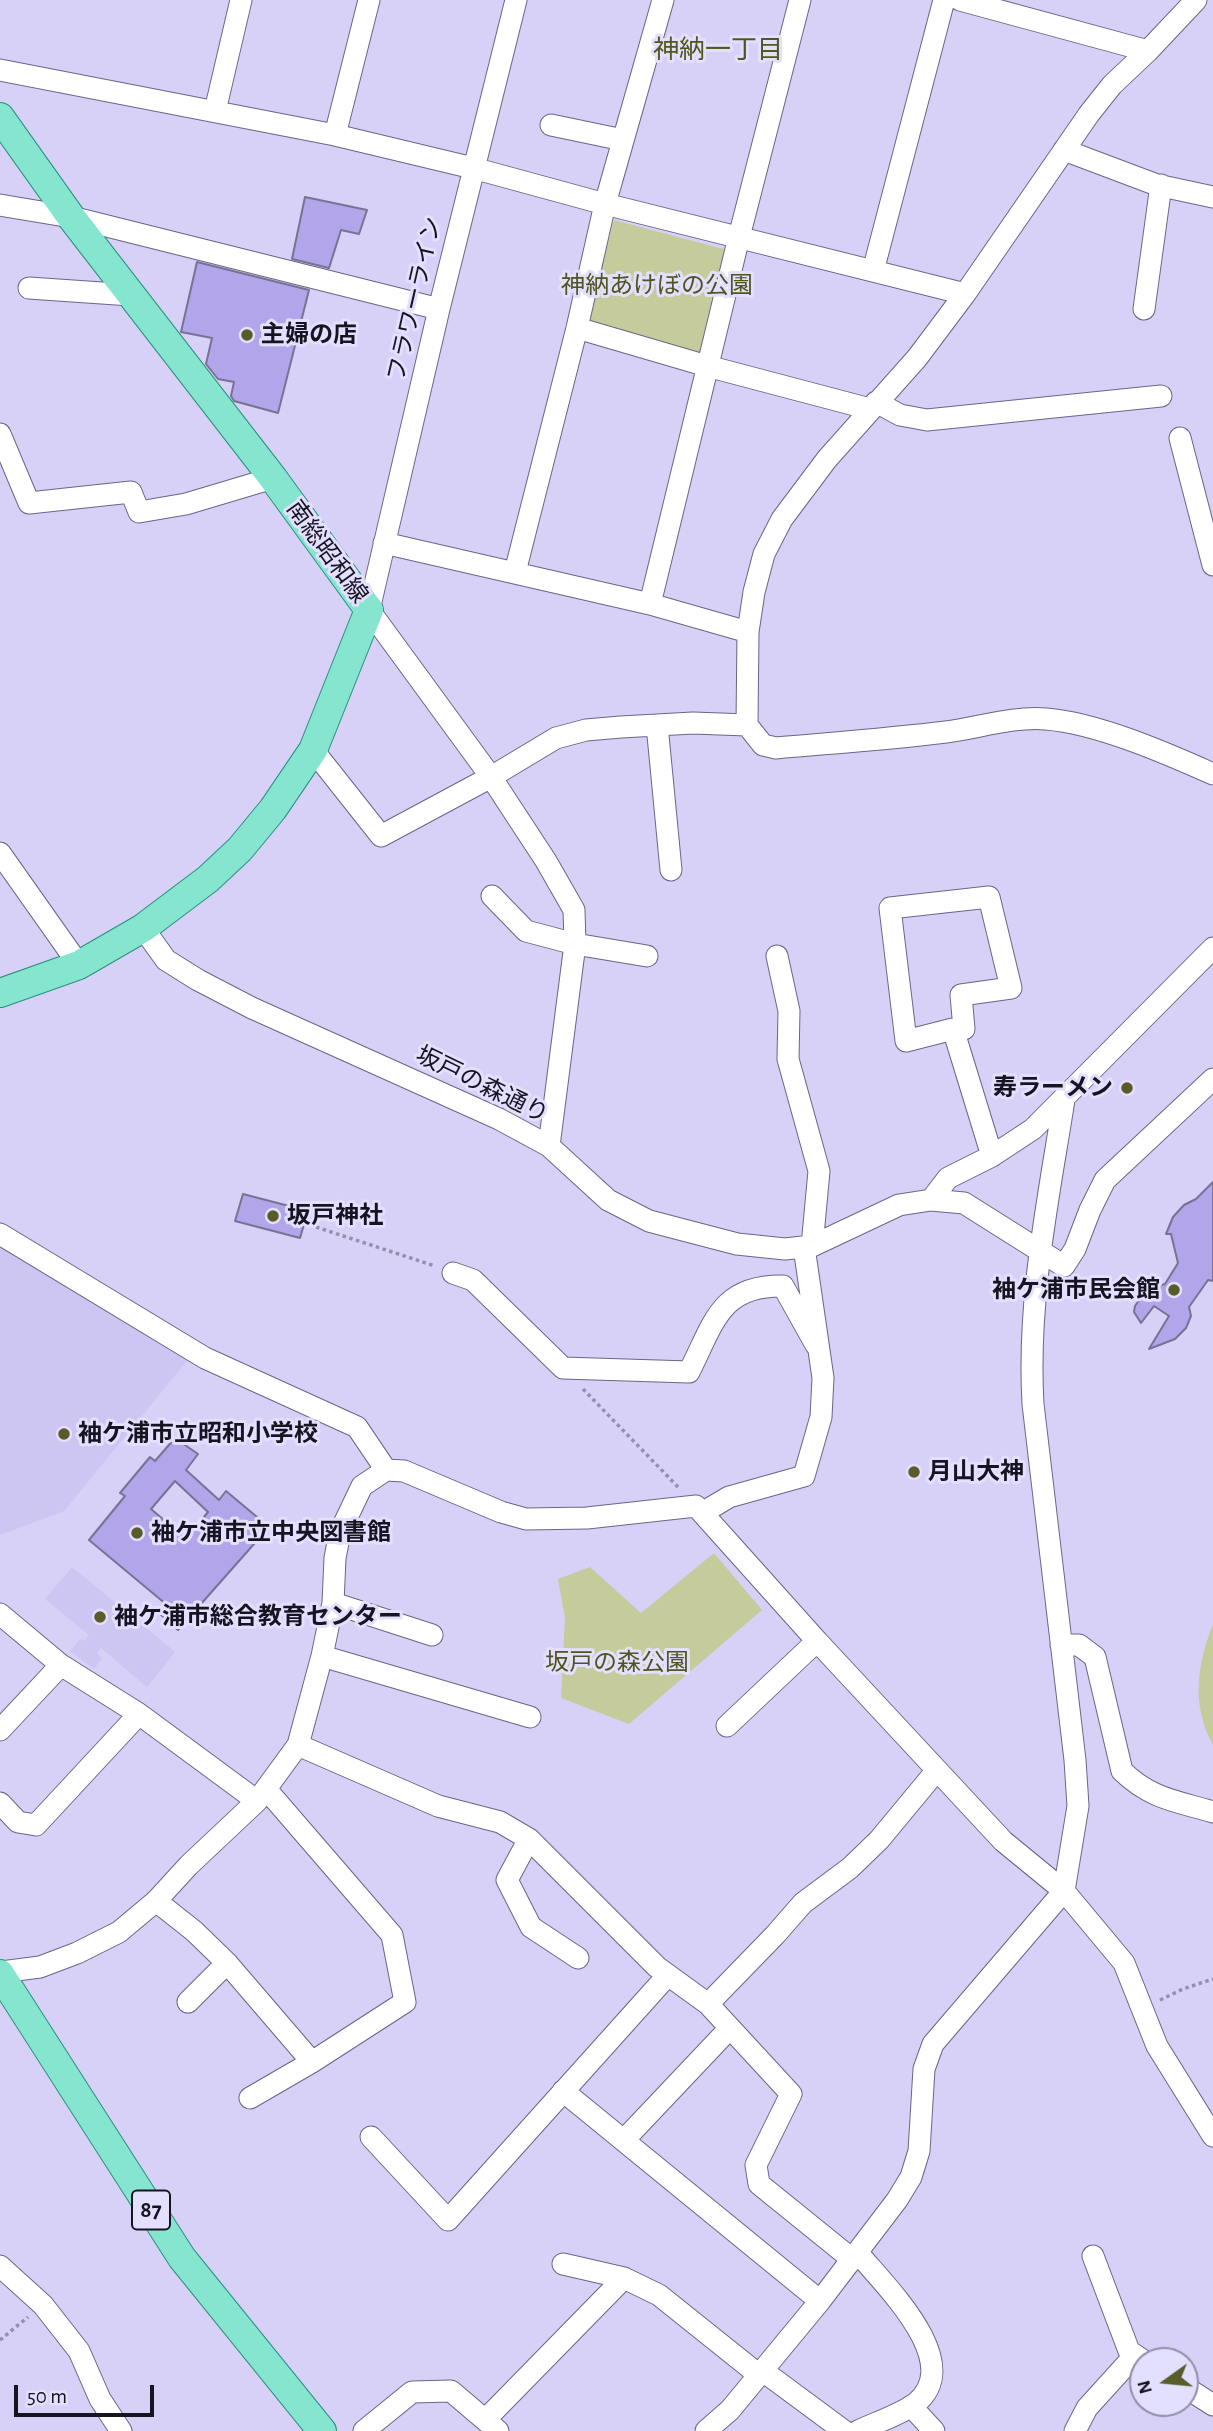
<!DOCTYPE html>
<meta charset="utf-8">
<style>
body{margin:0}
#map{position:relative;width:1213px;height:2431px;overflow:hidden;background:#d7d0f7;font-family:"Alegreya Sans",sans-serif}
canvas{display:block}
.north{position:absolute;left:1129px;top:2347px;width:70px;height:70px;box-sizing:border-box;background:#e3dffe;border:2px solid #918ea6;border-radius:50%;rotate:255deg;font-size:19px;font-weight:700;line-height:28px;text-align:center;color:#161421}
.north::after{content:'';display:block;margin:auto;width:24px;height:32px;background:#595c2a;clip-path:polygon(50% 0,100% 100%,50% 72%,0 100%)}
.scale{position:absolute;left:14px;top:2385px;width:140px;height:32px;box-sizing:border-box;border:4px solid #161421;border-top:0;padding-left:9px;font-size:21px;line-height:24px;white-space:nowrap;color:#161421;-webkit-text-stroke:5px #e3dffe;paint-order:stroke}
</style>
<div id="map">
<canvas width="1213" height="2431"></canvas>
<div class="north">N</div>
<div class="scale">50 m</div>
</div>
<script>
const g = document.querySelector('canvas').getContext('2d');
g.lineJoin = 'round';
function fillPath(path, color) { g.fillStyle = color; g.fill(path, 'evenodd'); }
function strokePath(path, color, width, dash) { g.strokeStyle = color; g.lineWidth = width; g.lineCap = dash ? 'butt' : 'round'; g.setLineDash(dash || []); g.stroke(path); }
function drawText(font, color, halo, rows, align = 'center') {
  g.font = font + ' "Alegreya Sans","Noto Sans JP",sans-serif'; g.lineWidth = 6; g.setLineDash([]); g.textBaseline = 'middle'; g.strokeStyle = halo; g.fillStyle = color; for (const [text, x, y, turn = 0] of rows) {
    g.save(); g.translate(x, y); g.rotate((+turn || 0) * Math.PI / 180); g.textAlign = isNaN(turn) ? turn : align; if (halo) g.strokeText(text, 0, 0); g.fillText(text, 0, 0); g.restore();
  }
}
const built = new Path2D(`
 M0 1245 190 1357 64 1511 0 1535Z
 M72 1567 175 1652 147 1687 101 1648 97 1653 102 1658 94 1669 70 1651 80 1639 85 1641 89 1635 45 1599Z`);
const green = new Path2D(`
 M614 220 727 250 700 352 587 322Z
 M714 1553 762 1610 629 1724 561 1698 565 1618 558 1579 590 1567 641 1613Z
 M1213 1624V1745C1191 1705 1197 1665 1213 1624Z`);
const building = new Path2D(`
 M305 197 367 210 359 234 341 230 329 268 292 259Z
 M197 262 309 290 278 413 234 401 231 396 234 382 218 379 206 364 212 338 181 332Z
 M1213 1182V1281L1208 1280 1189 1307 1191 1316 1186 1328 1175 1339 1149 1349 1169 1316 1154 1306 1141 1323 1134 1312 1135 1306 1144 1293 1151 1288 1165 1284 1178 1263 1171 1234H1166L1173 1217 1184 1205 1196 1199Z
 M243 1194 308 1211 300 1238 235 1221Z
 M175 1438 198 1454 186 1470 219 1500 226 1491 269 1527 178 1630 159 1613 167 1605 89 1540 125 1496 120 1493 150 1457 155 1461ZM175 1481 208 1512 186 1539 151 1509Z`);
const path = new Path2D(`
 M316 1227 435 1266
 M583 1389 680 1489
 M1160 2000 1183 1989 1213 1979
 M0 2340 28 2317`);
const minor = new Path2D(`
 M516 0 439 309 369 610 491 777 546 861 574 910 575 944 549 1146
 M960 0 1148 51
 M1196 0 1148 51 1112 85 1089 114 965 294 917 358 827 459 782 519 764 554 754 592 748 632 747 725 763 745 776 748C832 743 889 739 946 732 978 728 1013 716 1046 719 1097 723 1166 753 1213 774
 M0 70 335 135 473 168 605 204 965 294
 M215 111 241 0
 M551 125 623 140
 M335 135 369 0
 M1064 150 1157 185 1213 197
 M0 205 71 217 439 309
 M873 271 944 0
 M29 288 131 295
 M1144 309 1161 185
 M577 328 707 366 870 409
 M876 402 900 415 927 420 1161 396
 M0 434 29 503 131 492 139 512 186 504 273 478
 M1180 438 1213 565
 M384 543 650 604 748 632
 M515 572 577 328 605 204 663 0
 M650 604 739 237 800 0
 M657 725 671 870
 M313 750 381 836 491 777 556 738 586 730 621 727 693 723 747 725
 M0 853 79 965
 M492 896 526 931 575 944 647 956
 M989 897 1011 988 961 995 964 1029H953L906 1041 890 908Z
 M143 928 166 960 198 980 252 1008 499 1119 549 1146 608 1200 649 1221 737 1244 785 1249 812 1246 899 1205 931 1200 964 1203 1064 1266 1075 1249 1090 1210 1105 1180 1213 1079
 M777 956 789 1011 788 1059 819 1171 812 1246
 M953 1029 992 1156
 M931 1200 948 1178 992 1156 1033 1129 1213 948
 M0 1234 205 1358 357 1427 386 1470
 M453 1273 473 1280 563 1368 689 1372C714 1323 720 1285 783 1286L816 1345
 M702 1513 729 1497 804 1476 821 1417 823 1378 804 1247
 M333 1603 432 1635
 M0 1614 61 1665 139 1714 257 1801
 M1061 1645H1079L1095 1657 1122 1771C1151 1799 1176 1801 1213 1812
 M322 1656 530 1717
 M727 1726 817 1641 1003 1841 1064 1891 1124 1963 1157 2046 1213 2136
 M0 1730 61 1665
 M298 1745 438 1806 500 1822 529 1839 657 1967 708 2004 791 2094 756 2165 759 2184 853 2260
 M0 1803 18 1822 36 1825 139 1714
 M529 1839 507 1880 531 1927 578 1958
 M156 1901 194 1931 227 1963 312 2062
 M0 1972 40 1967 77 1953 119 1932 156 1901 189 1865 257 1801 298 1745 322 1656 333 1603 335 1558 340 1532 362 1486 386 1470 404 1471 501 1512 526 1519 587 1518 696 1506 817 1641
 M188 2002 227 1963
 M708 2004 775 1935 803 1903 850 1868 879 1840 937 1770
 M563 2091 820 2301
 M250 2098 312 2062 405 2002 392 1935 266 1789
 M371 2137 448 2220 668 1975
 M624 2140 730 2028
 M1093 2256 1129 2351 1144 2361
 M563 2264 624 2278 659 2295 759 2375
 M0 2266 43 2305 79 2351 100 2399 121 2431
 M763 2371 844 2431
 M1185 2387 1213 2405
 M911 2406 934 2431
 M485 2420 624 2278
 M364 2431 412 2392 451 2391 498 2431
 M706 2431 730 2410 820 2301 897 2200 911 2177 919 2151 924 2069 933 2044 1064 1891 1078 1806 1075 1760 1033 1404C1027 1301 1048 1201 1064 1100
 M858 2431C875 2423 902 2414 916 2403 966 2362 884 2285 858 2253
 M1075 2431 1087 2408 1135 2355`);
const major = new Path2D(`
 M0 117 71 217 273 478 369 610 313 750 273 809 240 849 208 879 143 928 79 965 0 993
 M0 1974 182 2258 322 2431`);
const markers = [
 [247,335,7,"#595c2a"],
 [1127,1088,7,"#595c2a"],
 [273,1216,7,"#595c2a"],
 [1174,1290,7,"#595c2a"],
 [64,1434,7,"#595c2a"],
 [914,1472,7,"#595c2a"],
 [137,1533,7,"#595c2a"],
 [100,1617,7,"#595c2a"]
];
const shields = [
 [151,2210,38]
];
const shieldNames = [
 ["87",151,2210]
];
const parkNames = [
 ["神納あけぼの公園",657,286],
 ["坂戸の森公園",617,1663]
];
const streetNames = [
 ["フラワーライン",415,299,-77],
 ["南総昭和線",327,552,54],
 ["坂戸の森通り",482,1085,26]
];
const poiNames = [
 ["主婦の店",261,335],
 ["寿ラーメン",1113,1088,"right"],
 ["坂戸神社",287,1216],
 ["袖ケ浦市民会館",1160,1290,"right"],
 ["袖ケ浦市立昭和小学校",78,1434],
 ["月山大神",928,1472],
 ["袖ケ浦市立中央図書館",151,1533],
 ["袖ケ浦市総合教育センター",114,1617]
];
const neighbourhoodNames = [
 ["神納一丁目",718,50]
];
fillPath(built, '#cdc5f2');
fillPath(green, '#c6cb9c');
fillPath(building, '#b2a5ea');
strokePath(building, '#787294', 2);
strokePath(minor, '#6b6587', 23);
strokePath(major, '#29907d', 30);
strokePath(path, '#948fad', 3.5, [3.5, 3.5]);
strokePath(minor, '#fff', 21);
strokePath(major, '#85e5ce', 28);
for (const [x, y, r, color] of markers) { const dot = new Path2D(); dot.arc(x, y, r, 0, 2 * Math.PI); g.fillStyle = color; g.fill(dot); strokePath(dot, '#e3dffe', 2.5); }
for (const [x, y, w] of shields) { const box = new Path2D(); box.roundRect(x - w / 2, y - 19.5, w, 39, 5); g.fillStyle = '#e3dffe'; g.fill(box); strokePath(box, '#161421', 2); }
drawText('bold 23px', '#161421', null, shieldNames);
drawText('24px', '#51541c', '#e3dffe', parkNames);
drawText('24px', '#161421', '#e3dffe', streetNames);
drawText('bold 24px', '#161421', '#e3dffe', poiNames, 'left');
drawText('26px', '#53571c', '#e3dffe', neighbourhoodNames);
</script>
